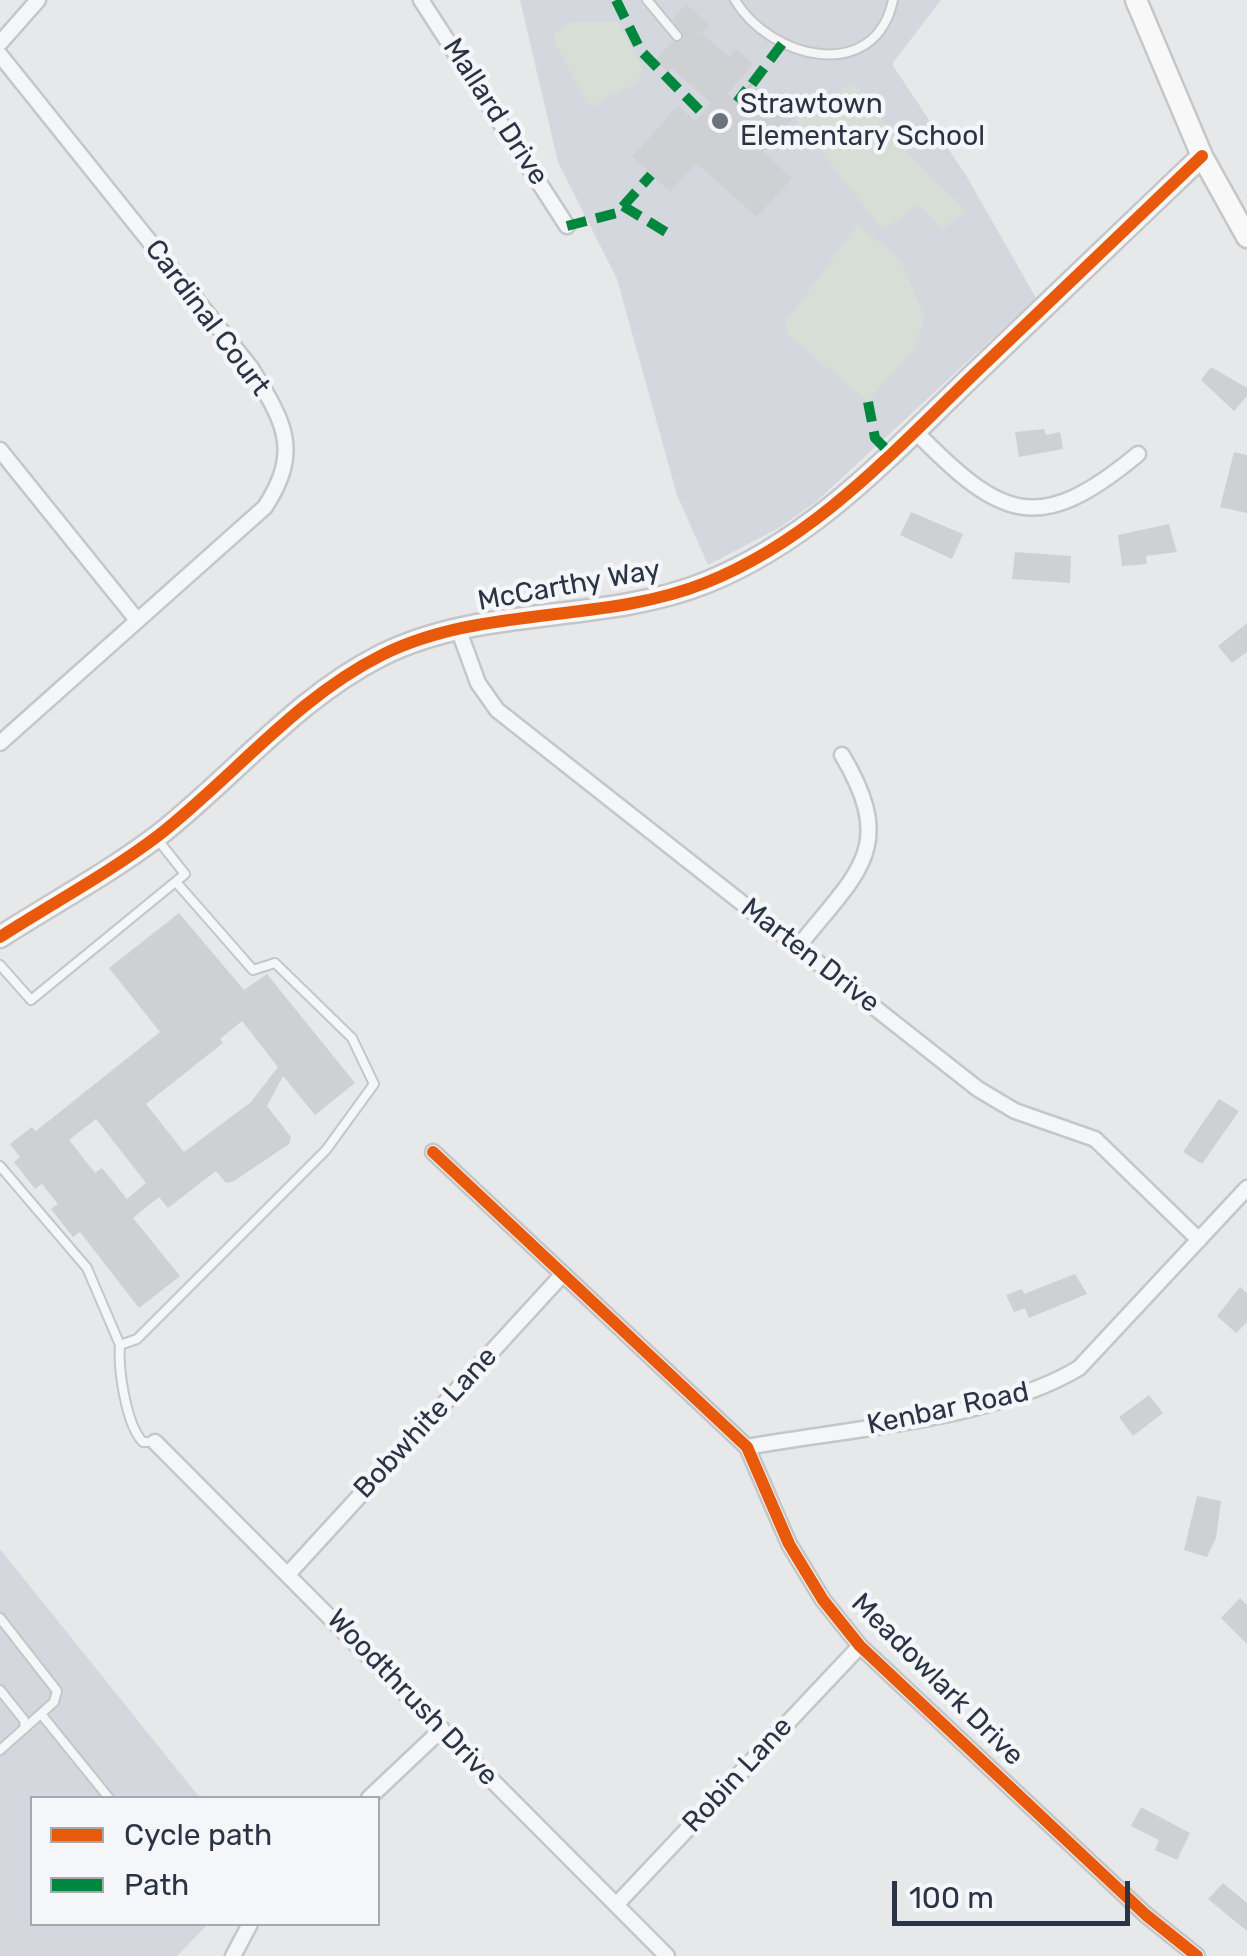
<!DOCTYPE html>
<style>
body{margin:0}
#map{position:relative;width:1247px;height:1956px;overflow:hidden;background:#e6e8ea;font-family:Rubik,sans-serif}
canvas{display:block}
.legend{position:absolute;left:30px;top:1796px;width:350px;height:130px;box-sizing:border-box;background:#f4f6f9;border:2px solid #a4a8b1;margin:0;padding:12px 18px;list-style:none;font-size:30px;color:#2b3445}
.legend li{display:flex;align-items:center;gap:20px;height:50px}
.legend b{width:50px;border:2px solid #a4a8b1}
.scale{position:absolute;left:892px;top:1881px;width:238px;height:45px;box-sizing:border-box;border:5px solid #2b3445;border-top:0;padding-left:12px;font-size:30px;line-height:35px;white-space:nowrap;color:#2b3445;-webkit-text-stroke:8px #f4f6f9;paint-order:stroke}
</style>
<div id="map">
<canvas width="1247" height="1956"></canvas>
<ul class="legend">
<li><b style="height:12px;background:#e8590c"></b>Cycle path</li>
<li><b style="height:12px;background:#00873e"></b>Path</li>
</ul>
<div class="scale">100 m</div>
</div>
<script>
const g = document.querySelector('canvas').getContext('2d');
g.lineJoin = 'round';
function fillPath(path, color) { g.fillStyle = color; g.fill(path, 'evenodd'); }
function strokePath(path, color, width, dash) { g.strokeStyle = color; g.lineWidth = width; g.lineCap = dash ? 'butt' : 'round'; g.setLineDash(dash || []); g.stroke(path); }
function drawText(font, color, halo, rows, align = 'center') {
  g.font = font + ' Rubik,sans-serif'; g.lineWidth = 9; g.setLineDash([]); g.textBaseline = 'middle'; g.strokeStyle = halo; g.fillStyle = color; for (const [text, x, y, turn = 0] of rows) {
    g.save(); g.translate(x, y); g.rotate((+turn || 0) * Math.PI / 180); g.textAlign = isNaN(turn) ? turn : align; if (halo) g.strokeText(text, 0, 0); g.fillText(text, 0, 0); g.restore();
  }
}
const built = new Path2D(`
 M520 0H941L892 64 967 177 1036 298 817 501 779 528 708 565 677 495 617 279 558 162Z
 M0 1549 200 1798H32V1924H208L177 1956H0Z`);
const green = new Path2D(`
 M571 22H618L643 68 637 83 590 107 554 42V33Z
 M854 82 908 154 966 211 942 230 918 205 883 230 796 120Z
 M858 224 900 260 925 317 914 349 868 402 787 334 785 323Z`);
const building = new Path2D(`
 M686 4 709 25 702 34 729 57 736 49 753 64 727 94 746 110 765 89 795 116 763 152 792 178 757 217 696 163 670 192 632 157 678 106 695 121 711 103 672 68 669 72 655 60 672 42 684 39 673 19Z
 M1211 367 1247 388V396L1234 411 1201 380Z
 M1044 429 1046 435 1060 432 1063 449 1019 457 1015 432Z
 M1234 452 1247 455V513L1220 507Z
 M911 512 963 534 952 559 900 535Z
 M1169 524 1177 552 1146 556 1147 564 1122 566 1118 535Z
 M1015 552 1071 556 1070 583 1012 579Z
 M1247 623V652L1232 663 1218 646Z
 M179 913 244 990 267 974 355 1083 315 1115 283 1076 267 1106 291 1137 289 1144 234 1181 226 1183 216 1171 168 1208 159 1197 133 1218 180 1276 139 1308 80 1232 73 1237 51 1209 58 1204 42 1184 35 1189 14 1162 20 1157 10 1144 32 1127 36 1131 160 1032 109 968ZM242 1021 278 1067 251 1102 184 1152 146 1104 223 1043 220 1039ZM96 1119 146 1183 127 1199 102 1168 95 1173 69 1140Z
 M1219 1099 1239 1111 1202 1164 1183 1152Z
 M1075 1274 1087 1294 1029 1318 1025 1308 1014 1312 1006 1295 1022 1289 1024 1294Z
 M1240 1287 1247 1293V1322L1236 1333 1217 1316Z
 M1149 1395 1163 1413 1133 1436 1119 1417Z
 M1197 1496 1221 1501 1216 1538 1207 1557 1184 1550Z
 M1240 1598 1247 1605V1644L1221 1618Z
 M1141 1807 1190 1833 1177 1860 1155 1850 1159 1840 1131 1826Z
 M1223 1883 1247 1903V1931L1208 1899Z`);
const path = new Path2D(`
 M747 89 752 84`);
const lane = new Path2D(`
 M647 0 677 36
 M735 0C770 59 875 85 893 0
 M0 965 31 1000 185 874 158 840
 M0 1166 87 1268 120 1345 137 1339 326 1150 374 1084 352 1038 275 963 253 970 176 882
 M120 1345C118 1369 126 1425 143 1442H155
 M0 1618 57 1691 54 1702 0 1750
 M0 1690 24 1720 25 1728
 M41 1714 109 1798`);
const street = new Path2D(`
 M421 0 567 226
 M0 43 38 0
 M0 55 251 368C284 422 302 450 265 507L0 743
 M915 431C1001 519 1038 537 1138 454
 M0 450 137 620
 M459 631 478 683 497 710 978 1089 1015 1111 1095 1139 1199 1240
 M798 947C857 872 898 849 842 755
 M433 1152 747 1447 789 1544 823 1600 860 1646 1146 1915 1197 1956
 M155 1442 667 1956
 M747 1447C846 1429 995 1419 1079 1368L1247 1188
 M289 1573 563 1274
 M369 1798 442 1729
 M616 1905 860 1646
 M233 1956 250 1924`);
const secondary = new Path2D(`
 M1136 0 1202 156 1247 237
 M0 937C53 903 109 873 159 835 234 776 296 698 382 655 482 605 602 624 705 583 813 540 890 455 972 376 1048 303 1125 230 1202 156`);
const quiet = new Path2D(`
 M616 0 641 51 702 113
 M752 84 782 44
 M737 102 747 89
 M623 206 674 237
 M567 226 617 213 651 175
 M868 402 875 438 891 454`);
const cycleway = new Path2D(`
 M0 937C53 903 109 873 159 835 234 776 296 698 382 655 482 605 602 624 705 583 813 540 890 455 972 376 1048 303 1125 230 1202 156
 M433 1152 747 1447 789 1544 823 1600 860 1646 1146 1915 1197 1956`);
const markers = [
 [720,121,10,"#6c737f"]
];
const poiNames = [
 ["Strawtown",740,105],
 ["Elementary School",740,137]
];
const streetNames = [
 ["Mallard Drive",495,112,57],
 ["Cardinal Court",207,318,53],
 ["McCarthy Way",569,586,-10],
 ["Marten Drive",810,956,38],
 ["Kenbar Road",948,1409,-12],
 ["Bobwhite Lane",426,1423,-47],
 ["Meadowlark Drive",937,1680,45],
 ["Woodthrush Drive",412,1698,46],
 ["Robin Lane",738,1775,-47]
];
fillPath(built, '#d4d7dd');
fillPath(green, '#d6ded6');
fillPath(building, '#ced0d3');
strokePath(lane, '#c4c6c8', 12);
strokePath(street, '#c4c6c8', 19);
strokePath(secondary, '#c4c6c8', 25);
strokePath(path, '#c5c6ca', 2.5, [8, 8]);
strokePath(lane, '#f5f6f7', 8);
strokePath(street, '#f5f6f7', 14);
strokePath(secondary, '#f8f8f8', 20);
strokePath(quiet, '#00873e', 10, [20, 10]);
strokePath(cycleway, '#e8590c', 12);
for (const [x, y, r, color] of markers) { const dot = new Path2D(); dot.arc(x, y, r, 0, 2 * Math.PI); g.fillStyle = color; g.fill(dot); strokePath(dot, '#f4f6f9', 4); }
drawText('28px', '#2b3445', '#f4f6f9', poiNames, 'left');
drawText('28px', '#2b3445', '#f4f6f9', streetNames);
</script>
